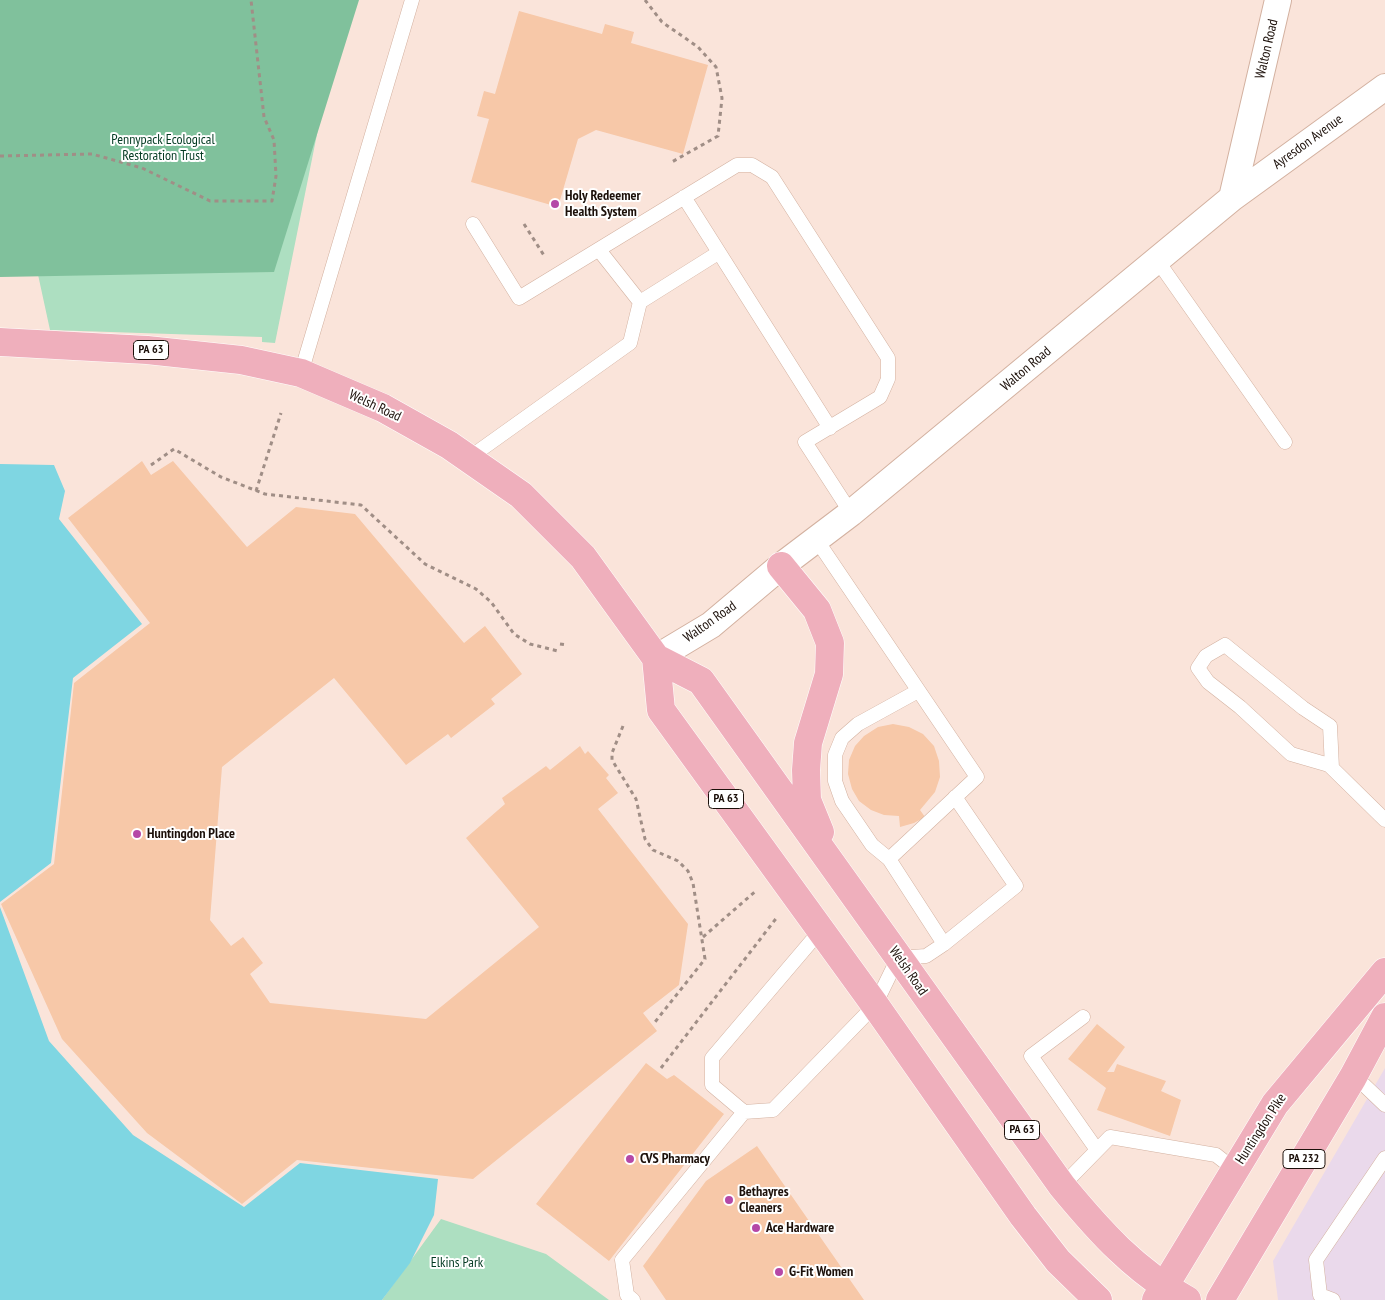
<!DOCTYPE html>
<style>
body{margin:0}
canvas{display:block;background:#fae4da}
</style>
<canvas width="1385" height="1300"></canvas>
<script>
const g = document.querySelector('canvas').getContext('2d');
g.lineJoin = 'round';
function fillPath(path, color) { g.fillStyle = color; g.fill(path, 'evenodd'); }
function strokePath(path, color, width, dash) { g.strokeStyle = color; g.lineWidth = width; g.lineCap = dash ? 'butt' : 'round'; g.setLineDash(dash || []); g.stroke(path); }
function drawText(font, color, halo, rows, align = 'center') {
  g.font = font + ' "PT Sans Narrow",sans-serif'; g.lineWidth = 4; g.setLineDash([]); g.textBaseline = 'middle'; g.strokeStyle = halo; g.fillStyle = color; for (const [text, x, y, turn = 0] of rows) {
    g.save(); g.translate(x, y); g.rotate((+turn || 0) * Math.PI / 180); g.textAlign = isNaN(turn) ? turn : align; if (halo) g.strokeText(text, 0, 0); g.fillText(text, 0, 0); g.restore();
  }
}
const commercial = new Path2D(`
 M1385 1068V1300H1278L1273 1261Z`);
const green = new Path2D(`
 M0 0H344L275 343 262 342V337L50 330 0 99Z
 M441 1219 546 1254 609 1300H382Z`);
const forest = new Path2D(`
 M0 0H359L274 272 0 277Z`);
const water = new Path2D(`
 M0 464 54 465 65 491 59 519 142 624 73 678 51 863 0 902Z
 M0 907 49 1041 133 1135 244 1207 300 1163 438 1179 434 1215 410 1263 382 1300H0Z`);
const building = new Path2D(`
 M519 11 602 34 605 24 634 32 631 43 708 65 683 154 596 130 578 139 558 207 471 182 489 119 477 116 484 91 495 94Z
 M142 461 151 475 173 461 247 547 296 507 355 514 464 643 485 626 522 674 491 699 495 704 451 738 448 734 406 765 334 678 222 767 210 920 231 946 243 937 263 963 250 974 270 1003 426 1019 539 927 466 838 505 804 502 798 546 766 550 770 580 746 585 754 588 751 609 775 606 778 618 793 598 809 688 924 679 985 643 1013 657 1031 473 1179 297 1160 242 1204 147 1133 62 1039 1 904 54 864 74 683 150 623 68 518Z
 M893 724 909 727 923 734 934 746 939 761 940 777 935 792 920 810 925 817 914 823 900 827 899 816 884 815 871 810 859 801 852 789 848 774 849 760 855 746 864 736 878 727Z
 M1097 1024 1125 1047 1107 1072H1114L1117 1064 1166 1081 1161 1091 1181 1100 1170 1136 1097 1110 1106 1088 1068 1059Z
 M646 1063 667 1079 674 1075 724 1114 609 1261 536 1204Z
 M757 1146 864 1300H666L643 1266 706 1181Z`);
const path = new Path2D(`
 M645 0 662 22 698 47 716 67 722 98 718 136 670 163
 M0 156 92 154 142 168 210 201H272L276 176 274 140 264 117 251 0
 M524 224 545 257
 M151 465 174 449 221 477 265 494 361 505 425 564 476 589 491 602 514 634 530 644 558 651
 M256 491 281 413
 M560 644 567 645
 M623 726 612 753V760L636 799 645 839 653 850 678 861 688 871 693 883 705 959 655 1022
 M703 937 757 890
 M661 1068 778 916`);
const lane = new Path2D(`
 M684 197 830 428
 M473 224 519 298 737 165H752L772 177 888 358V379L880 397 805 442 851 513
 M1157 260 1285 442
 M640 302 718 253
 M301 373 412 0
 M469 458 630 343 640 302 599 250
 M816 539 977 777 889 859
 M918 691 858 724 842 738 835 755V781L842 801 872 845 889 859 944 944
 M1332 768 1330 726 1303 708 1225 645 1206 656 1198 668 1208 682 1240 707 1291 754 1329 765 1332 768 1385 820
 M1083 1017 1031 1056 1097 1150
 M1353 1077 1363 1084 1385 1105
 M744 1112 712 1085V1058L820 931
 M1062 1186 1110 1137 1216 1155 1235 1170
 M633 1300 627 1295 622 1260 744 1112 773 1110 875 1005 898 958 926 956 944 944 1016 886 955 797
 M1333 1300 1320 1295 1316 1260 1385 1158`);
const street = new Path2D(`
 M1232 198 1385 87
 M656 658 711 625 781 566 851 513 1232 198 1278 0`);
const primary = new Path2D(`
 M0 342 147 350 241 360 301 373 383 408 449 445 521 495 583 557 656 658 701 681 1062 1186C1100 1232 1134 1270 1187 1300
 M781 566 817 610 830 643 829 674 808 743 806 770 807 800 820 832
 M656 658 661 710 875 1005 1023 1216 1058 1261 1098 1300
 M1156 1300 1275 1104 1385 972
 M1220 1300 1353 1077 1385 1017`);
const markers = [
 [555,204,5,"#b548a7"],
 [137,834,5,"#b548a7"],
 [630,1159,5,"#b548a7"],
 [729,1200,5,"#b548a7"],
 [756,1228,5,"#b548a7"],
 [779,1272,5,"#b548a7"]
];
const shields = [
 [151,350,35],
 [726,799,35],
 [1022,1130,35],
 [1304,1159,42]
];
const shieldNames = [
 ["PA 63",151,350],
 ["PA 63",726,799],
 ["PA 63",1022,1130],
 ["PA 232",1304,1159]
];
const streetNames = [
 ["Walton Road",1267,49,-77],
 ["Ayresdon Avenue",1308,142,-36],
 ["Walton Road",1026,369,-40],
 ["Welsh Road",375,406,25],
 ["Walton Road",710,622,-35],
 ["Welsh Road",908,971,55],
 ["Huntingdon Pike",1261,1129,-57]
];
const parkNames = [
 ["Pennypack Ecological",163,140],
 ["Restoration Trust",163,156],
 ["Elkins Park",457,1263]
];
const poiNames = [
 ["Holy Redeemer",565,196],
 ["Health System",565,212],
 ["Huntingdon Place",147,834],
 ["CVS Pharmacy",640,1159],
 ["Bethayres",739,1192],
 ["Cleaners",739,1208],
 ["Ace Hardware",766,1228],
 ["G-Fit Women",789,1272]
];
fillPath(commercial, '#ead9eb');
fillPath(green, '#addfc1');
fillPath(forest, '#80c19c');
fillPath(water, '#7fd6e2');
fillPath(building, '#f7c8a8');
strokePath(lane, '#d3b1a0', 15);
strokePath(street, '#d3b1a0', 28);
strokePath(primary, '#fff', 29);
strokePath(path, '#a08e86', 3, [4, 4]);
strokePath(lane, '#fff', 14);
strokePath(street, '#fff', 26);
strokePath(primary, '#efafbc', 28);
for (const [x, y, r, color] of markers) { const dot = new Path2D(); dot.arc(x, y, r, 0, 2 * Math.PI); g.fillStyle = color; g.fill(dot); strokePath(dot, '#fff', 2); }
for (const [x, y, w] of shields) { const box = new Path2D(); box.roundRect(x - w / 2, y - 9.5, w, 19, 4); g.fillStyle = '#fff'; g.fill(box); strokePath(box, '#1c100a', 1); }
drawText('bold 12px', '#1c100a', null, shieldNames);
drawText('14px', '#1c100a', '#fff', streetNames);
drawText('14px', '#033a22', '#fff', parkNames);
drawText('bold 14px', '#1c100a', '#fff', poiNames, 'left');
</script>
